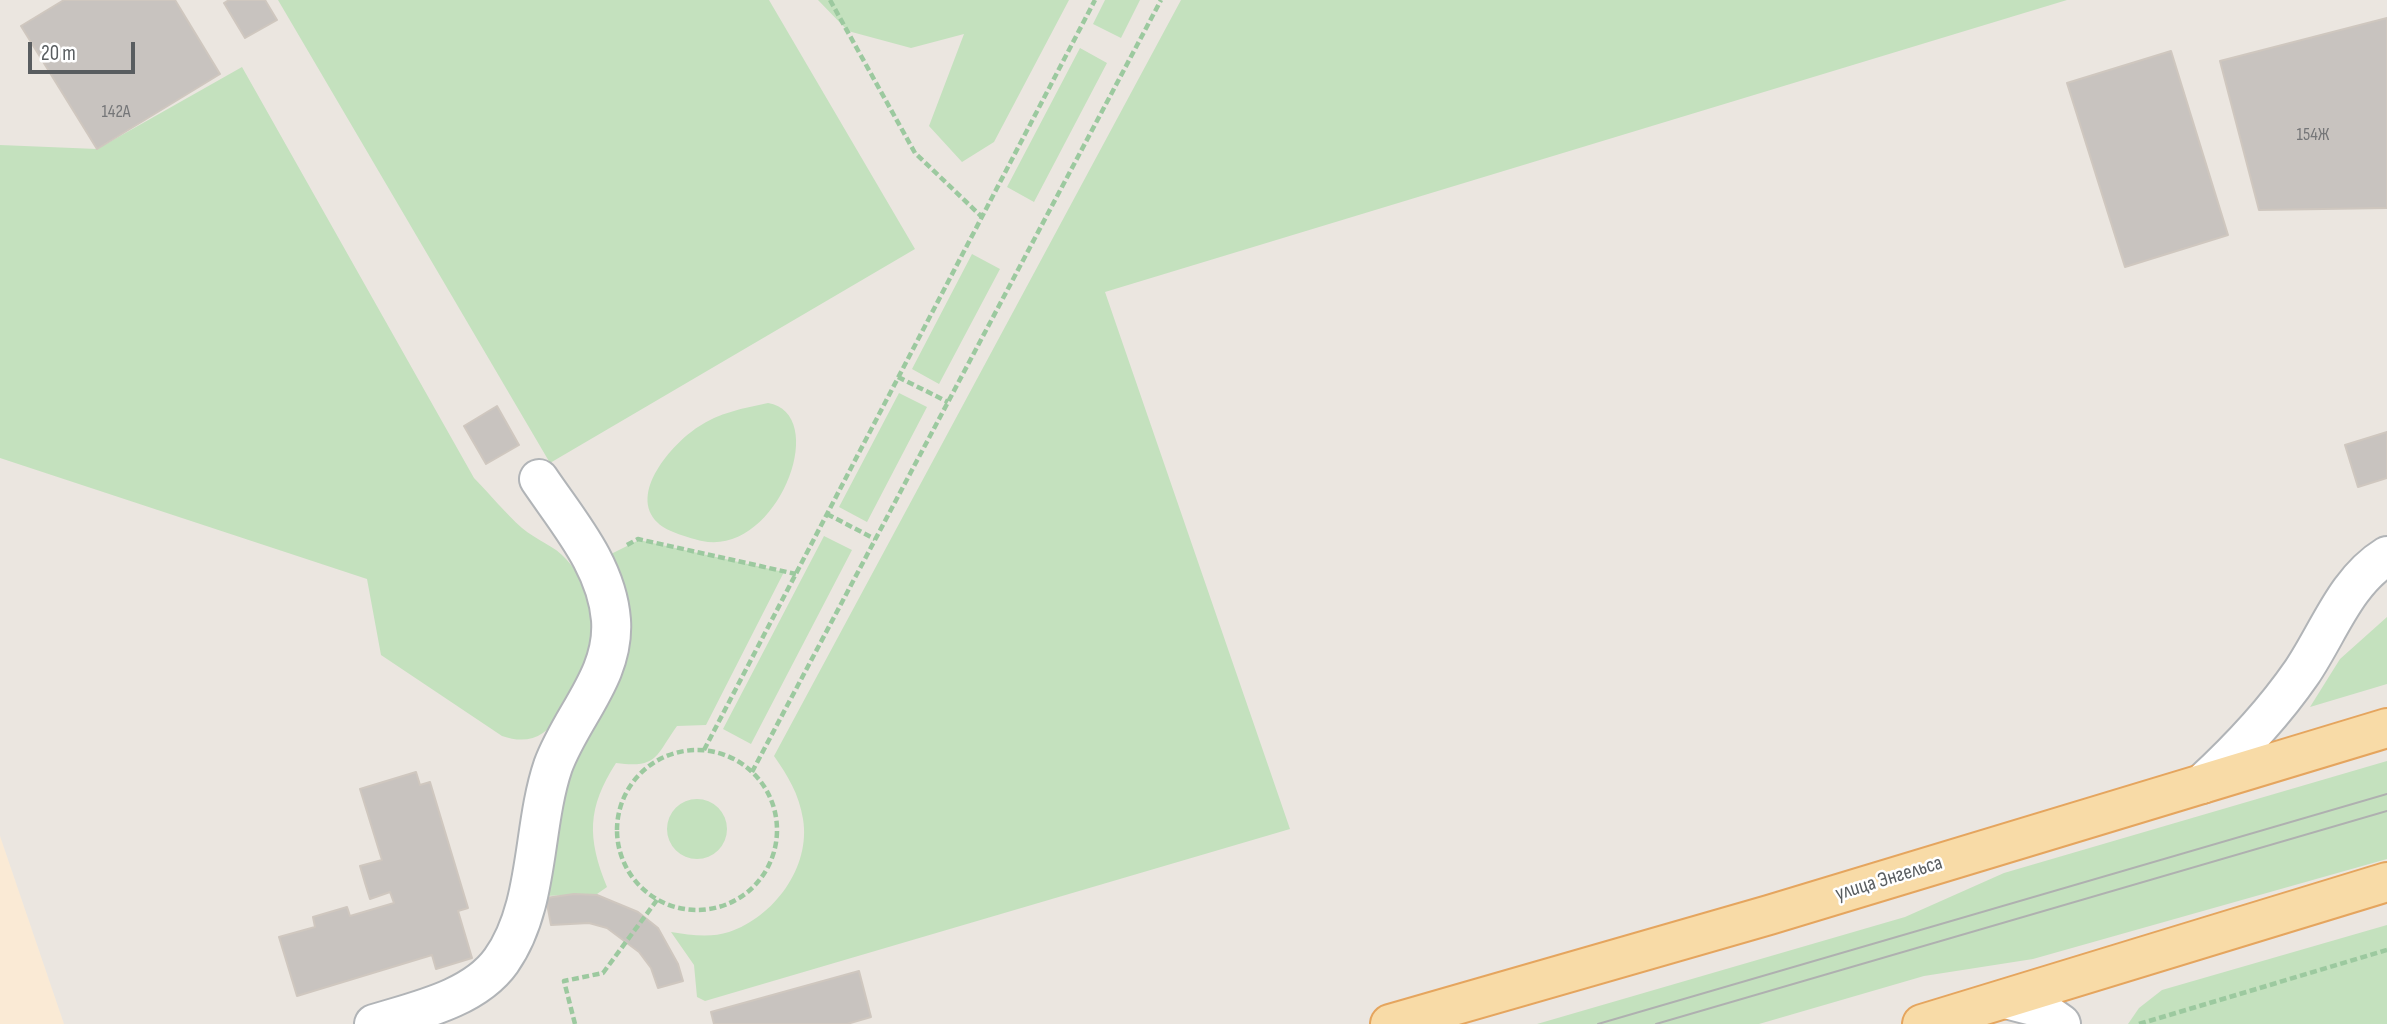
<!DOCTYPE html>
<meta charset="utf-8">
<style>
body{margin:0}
#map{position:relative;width:2387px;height:1024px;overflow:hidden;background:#ebe6e0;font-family:"Sofia Sans Condensed",sans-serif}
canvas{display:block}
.scale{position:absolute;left:28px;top:42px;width:107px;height:32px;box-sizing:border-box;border:4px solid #595d60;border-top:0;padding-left:9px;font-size:21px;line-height:24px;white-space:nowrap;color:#595d60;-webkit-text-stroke:5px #fff;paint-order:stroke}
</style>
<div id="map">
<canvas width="2387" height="1024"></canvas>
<div class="scale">20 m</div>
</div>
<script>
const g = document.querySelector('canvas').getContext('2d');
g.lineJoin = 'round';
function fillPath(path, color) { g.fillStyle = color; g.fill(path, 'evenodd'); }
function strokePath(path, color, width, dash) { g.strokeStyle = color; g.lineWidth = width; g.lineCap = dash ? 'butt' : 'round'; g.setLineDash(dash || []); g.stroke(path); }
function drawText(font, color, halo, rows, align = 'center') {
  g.font = font + ' "Sofia Sans Condensed",sans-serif'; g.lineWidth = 5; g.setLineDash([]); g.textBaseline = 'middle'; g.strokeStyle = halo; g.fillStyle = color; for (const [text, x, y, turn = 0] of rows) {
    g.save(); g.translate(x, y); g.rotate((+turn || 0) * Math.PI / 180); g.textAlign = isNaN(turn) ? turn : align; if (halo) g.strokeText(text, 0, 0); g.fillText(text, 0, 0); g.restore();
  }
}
const commercial = new Path2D(`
 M0 836 64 1024H0Z`);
const green = new Path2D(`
 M278 0H769L915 249 550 463Z
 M818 0H1069L994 142 962 162 929 126 964 34 911 48 848 31Z
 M1105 0H1140L1121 38 1093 24Z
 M1181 0H2067L1105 292 1290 829 705 1001 697 997 694 965 671 932C690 935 711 938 729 932 774 917 811 867 803 819 799 794 788 776 774 756Z
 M1080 48 1107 63 1034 202 1007 187Z
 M242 67 474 478C490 494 505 513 522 528 536 540 555 546 566 559 619 617 595 658 560 714 546 737 528 745 502 736L381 655 367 579 0 458V145L97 149Z
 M972 254 1000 269 939 384 912 369Z
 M899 393 927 407 867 522 839 507Z
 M768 403C832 414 777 557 702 541 690 538 667 532 658 523 627 494 673 443 698 427 718 413 744 408 768 403Z
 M824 536 852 550 751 744 723 729Z
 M639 540 784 572 706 725 677 726C656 755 658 769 616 763 587 808 587 838 607 887L597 894 545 896 543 801 597 683 595 562Z
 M2387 617V684L2310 707 2340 659Z
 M2387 761V859L2033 959 1924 976 1759 1024H1537L1905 917 2004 873Z
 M667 829a30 30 0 1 1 60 0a30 30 0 1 1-60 0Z
 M2387 925V1024H2128L2139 1008 2162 990Z`);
const building = new Path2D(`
 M64 0H175L220 74 97 149 21 26Z
 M229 0H265L277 20 245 38 224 3Z
 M2387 18V208L2259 210 2220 61Z
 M2171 51 2228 235 2125 267 2067 83Z
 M497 406 519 445 486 464 464 426Z
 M2387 432V478L2358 487 2345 445Z
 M416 772 420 785 430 782 468 908 458 911 472 958 436 969 432 955 297 996 279 937 315 927 313 917 347 907 350 916 394 903 390 892 370 899 365 883 360 866 382 860 360 789Z
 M574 894 597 895 638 912 658 928 678 964 683 981 658 988 651 968 639 952 607 928 589 923 551 925 546 898Z
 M859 971 871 1017 847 1024H714L711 1012Z`);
const path = new Path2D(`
 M830 0 915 153 982 217
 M898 377 948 402
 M827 514 875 539
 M627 545 638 539 796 574
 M617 830a80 80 0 1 1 160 0a80 80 0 1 1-160 0Z
 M704 750 1095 0
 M752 772 1161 0
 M575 1024 564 981 603 973 657 900
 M2139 1024 2387 950`);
const minor = new Path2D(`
 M2202 784C2239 750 2273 714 2302 672 2329 632 2345 582 2387 556
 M2006 999 2037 1007 2061 1024
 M374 1024C416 1011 474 999 501 961 540 906 532 828 553 766 571 716 615 676 611 620 607 566 568 522 539 479`);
const major = new Path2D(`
 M1390 1024 1769 915 2387 728
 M1922 1024 2387 882`);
const tram = new Path2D(`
 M1598 1024 2387 794
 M1656 1024 2387 811`);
const numberNames = [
 ["142А",116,112],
 ["154Ж",2313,135]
];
const streetNames = [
 ["улица Энгельса",1889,879,-17]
];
fillPath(commercial, '#faead5');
fillPath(green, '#c4e1be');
fillPath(building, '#c8c3bf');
strokePath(building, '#cfc7bf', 2);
strokePath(minor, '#b1b4b7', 42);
strokePath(major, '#e5a55e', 42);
strokePath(path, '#9cc99f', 4.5, [7, 3.5]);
strokePath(minor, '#fff', 38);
strokePath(major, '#f8dba7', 38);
strokePath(tram, '#afb0b0', 2);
drawText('18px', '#757678', null, numberNames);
drawText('21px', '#595d60', '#fff', streetNames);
</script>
